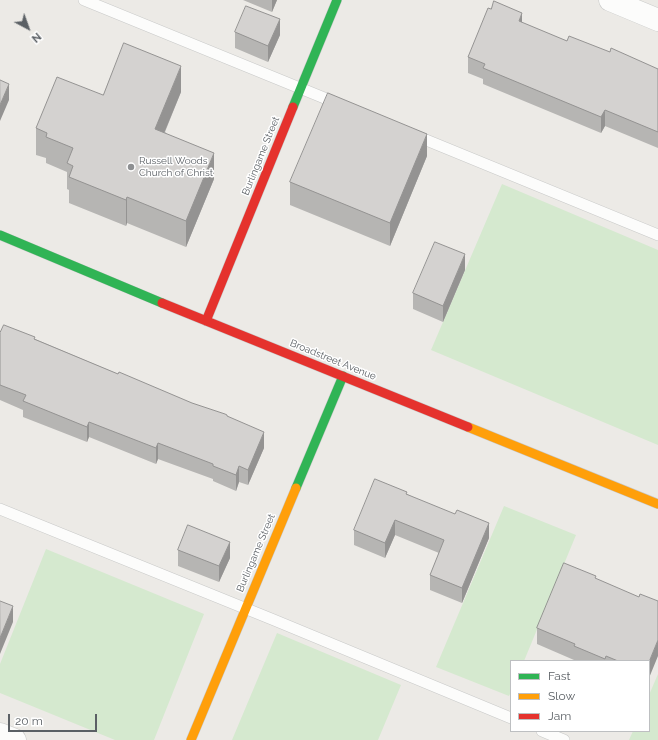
<!DOCTYPE html>
<style>
body{margin:0}
#map{position:relative;width:658px;height:740px;overflow:hidden;background:#eceae6;font-family:Raleway,sans-serif}
canvas{display:block}
.legend{position:absolute;left:510px;top:660px;width:140px;height:72px;box-sizing:border-box;background:#fff;border:1px solid #bdbfc1;margin:0;padding:5px 7px;list-style:none;font-size:12px;color:#5b6065}
.legend li{display:flex;align-items:center;gap:8px;height:20px}
.legend b{width:20px;border:1px solid #bdbfc1}
.north{position:absolute;left:8px;top:8px;width:40px;height:40px;-webkit-text-stroke:3px #fff;paint-order:stroke;rotate:139deg;font-size:11px;font-weight:700;line-height:16px;text-align:center;color:#5b6065}
.north::after{content:'';display:block;margin:auto;width:14px;height:18px;background:#5b6065;clip-path:polygon(50% 0,100% 100%,50% 72%,0 100%)}
.scale{position:absolute;left:8px;top:714px;width:89px;height:18px;box-sizing:border-box;border:2px solid #5b6065;border-top:0;padding-left:5px;font-size:12px;line-height:14px;white-space:nowrap;color:#5b6065;-webkit-text-stroke:3px #fff;paint-order:stroke}
</style>
<div id="map">
<canvas width="658" height="740"></canvas>
<ul class="legend">
<li><b style="height:5px;background:#30b455"></b>Fast</li>
<li><b style="height:5px;background:#ff9f0a"></b>Slow</li>
<li><b style="height:5px;background:#e5322d"></b>Jam</li>
</ul>
<div class="north">N</div>
<div class="scale">20 m</div>
</div>
<script>
const g = document.querySelector('canvas').getContext('2d');
g.lineJoin = 'round';
function fillPath(path, color) { g.fillStyle = color; g.fill(path, 'evenodd'); }
function strokePath(path, color, width, dash) { g.strokeStyle = color; g.lineWidth = width; g.lineCap = dash ? 'butt' : 'round'; g.setLineDash(dash || []); g.stroke(path); }
function drawText(font, color, halo, rows, align = 'center') {
  g.font = font + ' Raleway,sans-serif'; g.lineWidth = 3; g.setLineDash([]); g.textBaseline = 'middle'; g.strokeStyle = halo; g.fillStyle = color; for (const [text, x, y, turn = 0] of rows) {
    g.save(); g.translate(x, y); g.rotate((+turn || 0) * Math.PI / 180); g.textAlign = isNaN(turn) ? turn : align; if (halo) g.strokeText(text, 0, 0); g.fillText(text, 0, 0); g.restore();
  }
}
const green = new Path2D(`
 M502 184 658 250V445L431 350Z
 M504 506 576 535 524 661H511V692L509 696 436 667Z
 M46 549 204 614 154 740H115L0 693V664Z
 M277 633 401 685 378 740H232Z
 M658 674V740H629L633 731H649V695Z`);
const lane = new Path2D(`
 M84 0 339 104
 M414 135 658 235
 M0 509 274 620 511 718
 M542 731 564 740`);
const street = new Path2D(`
 M610 0 658 20
 M0 734 15 740`);
const fast = new Path2D(`
 M293 107 337 0
 M0 235 162 303
 M296 488 343 376`);
const slow = new Path2D(`
 M468 427 658 504
 M191 740 296 488`);
const jam = new Path2D(`
 M162 303 468 427
 M206 321 293 107`);
const wall = new Path2D(`
 M243 0H277L272 12Z
 M522 23 567 41 610 52 658 69V148L605 126 601 133 483 84V79L468 73V57Z
 M235 32 280 35 268 62 235 48Z
 M181 92 165 132 214 179 186 247 127 223 126 226 69 203V190L67 189V172L46 163V158L36 155V128Z
 M427 156 390 246 290 205V182Z
 M465 270 443 322 413 309V293Z
 M0 333 35 339 118 374 227 417 264 448 248 485 239 482 236 491 213 481V479L158 459 156 464 89 437 87 442 23 417V410L0 400Z
 M407 494 489 538 462 603 430 590V575L439 553 395 535 385 558 354 545V530Z
 M178 550 230 558 219 582 178 566Z
 M596 579 649 661H574V660L537 644V628Z`);
const shadedWall = new Path2D(`
 M272 0H277L272 12Z
 M522 13V29L519 21Z
 M280 19V35L268 62V46Z
 M181 66V92L155 155V129Z
 M9 84V100L0 121V105Z
 M605 110V126L601 133V117Z
 M427 134V156L390 246V223Z
 M214 153V179L186 247V221Z
 M127 197V223L126 226V200Z
 M465 254V270L443 322V306Z
 M89 422V437L87 442V427Z
 M264 432V448L248 485V470Z
 M158 443V459L156 464V448Z
 M239 466V482L236 491V475Z
 M395 520V535L385 558V543Z
 M489 523V538L462 603V588Z
 M230 542V558L219 582V566Z
 M13 606V622L0 654V638Z
 M658 640V656L649 678V662Z`);
const building = new Path2D(`
 M494 1 522 13 519 21 567 41 569 36 610 52 611 48 658 69V132L605 110 601 117 483 68 485 64 468 57 488 8 491 9Z
 M246 6 280 19 268 46 235 32Z
 M124 43 181 66 155 129 214 153 186 221 127 197 126 200 69 177 73 166 67 163 73 148 46 137 47 133 36 128 57 77 103 95Z
 M0 80 9 84 0 105Z
 M328 93 427 134 390 223 290 182Z
 M435 242 465 254 443 306 413 293Z
 M4 325 35 337 34 339 118 374 119 372 192 403 225 414 227 415V416L264 432 248 470 239 466 236 475 213 466V464L158 443 156 448 89 422 87 427 23 401 26 395 0 385V333Z
 M375 479 407 492 406 494 455 514 457 510 489 523 462 588 430 575 444 540 395 520 385 543 354 530Z
 M188 525 230 542 219 566 178 550Z
 M564 563 596 576 595 578 639 597 640 594 658 601V640L649 662V661H618L606 656 605 659 574 646 575 644 537 628Z
 M0 601 13 606 0 638Z`);
const markers = [
 [131,167,4,"#8e9092"]
];
const streetNames = [
 ["Burlingame Street",261,156,-68],
 ["Broadstreet Avenue",333,360,22],
 ["Burlingame Street",256,553,-67]
];
const poiNames = [
 ["Russell Woods",139,161],
 ["Church of Christ",139,173]
];
fillPath(green, '#d5e9cf');
strokePath(lane, '#c8c9c8', 12);
strokePath(street, '#c8c9c8', 23);
strokePath(fast, '#c7c7c7', 10);
strokePath(slow, '#c7c7c7', 10);
strokePath(jam, '#c7c7c7', 10);
strokePath(lane, '#fcfcfb', 11);
strokePath(street, '#fcfcfb', 22);
strokePath(fast, '#30b455', 9);
strokePath(slow, '#ff9f0a', 9);
strokePath(jam, '#e5322d', 9);
fillPath(wall, '#b6b5b3');
fillPath(shadedWall, '#949392');
fillPath(building, '#d4d2d0');
strokePath(building, '#949392', 1);
for (const [x, y, r, color] of markers) { const dot = new Path2D(); dot.arc(x, y, r, 0, 2 * Math.PI); g.fillStyle = color; g.fill(dot); strokePath(dot, '#fff', 1.5); }
drawText('10px', '#5b6065', '#fff', streetNames);
drawText('10px', '#5b6065', '#fff', poiNames, 'left');
</script>
